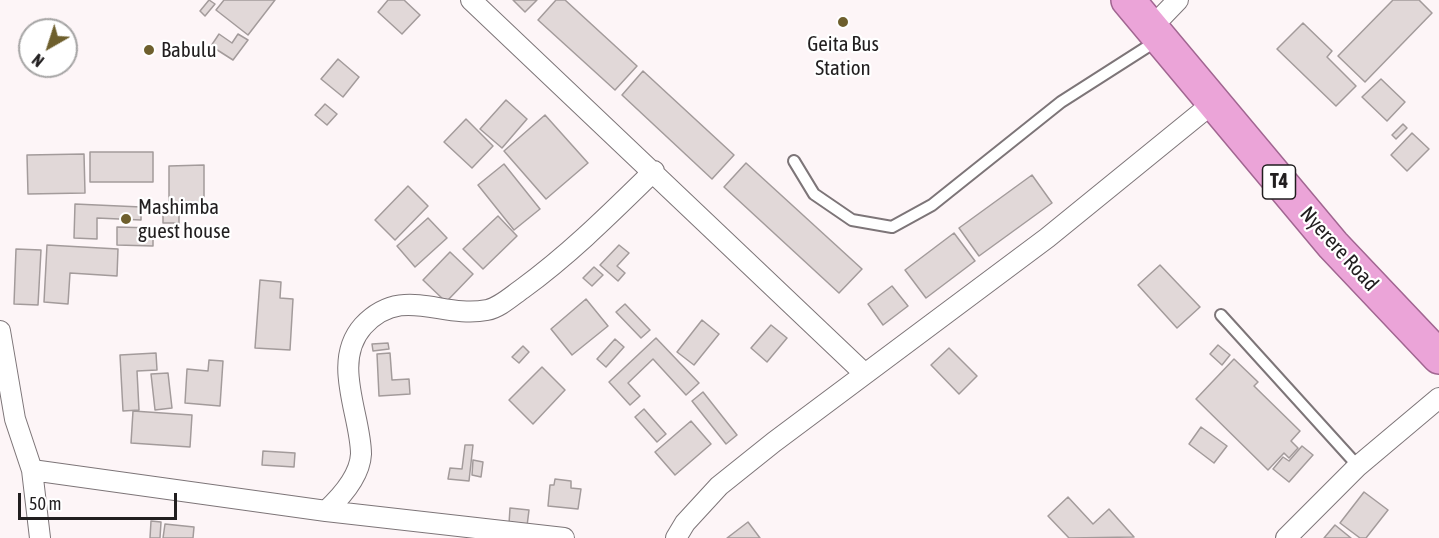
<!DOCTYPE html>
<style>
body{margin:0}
#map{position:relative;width:1439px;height:538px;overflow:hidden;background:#fdf5f7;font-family:"Asap Condensed",sans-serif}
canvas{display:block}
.north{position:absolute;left:18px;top:18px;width:60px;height:60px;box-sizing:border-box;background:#fff;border:2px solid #a6a5a5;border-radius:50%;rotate:219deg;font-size:16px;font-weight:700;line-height:24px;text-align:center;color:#211e1f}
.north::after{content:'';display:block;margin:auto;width:21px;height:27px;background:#6e5f2d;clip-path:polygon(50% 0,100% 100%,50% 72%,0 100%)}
.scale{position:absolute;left:18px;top:493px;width:159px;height:27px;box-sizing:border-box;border:3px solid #211e1f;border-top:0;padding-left:8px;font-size:18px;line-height:21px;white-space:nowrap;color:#211e1f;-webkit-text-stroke:4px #fff;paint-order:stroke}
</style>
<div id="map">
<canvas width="1439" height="538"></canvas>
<div class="north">N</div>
<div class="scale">50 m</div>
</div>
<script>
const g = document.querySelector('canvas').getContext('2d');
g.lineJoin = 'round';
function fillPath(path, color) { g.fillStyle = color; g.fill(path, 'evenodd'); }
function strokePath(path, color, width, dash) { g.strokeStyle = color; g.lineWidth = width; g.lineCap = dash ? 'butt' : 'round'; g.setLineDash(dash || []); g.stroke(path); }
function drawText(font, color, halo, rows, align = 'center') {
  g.font = font + ' "Asap Condensed",sans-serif'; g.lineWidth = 4.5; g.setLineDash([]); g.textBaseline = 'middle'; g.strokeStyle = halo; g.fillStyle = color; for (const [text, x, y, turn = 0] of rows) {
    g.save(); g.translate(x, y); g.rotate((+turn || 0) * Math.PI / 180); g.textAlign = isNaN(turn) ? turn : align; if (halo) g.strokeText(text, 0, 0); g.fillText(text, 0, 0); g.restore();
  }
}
const building = new Path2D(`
 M209 0 215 4 205 16 200 11Z
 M224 0H275L248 35 216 10Z
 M388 0H404L420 15 402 34 378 12Z
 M513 0H537L525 12Z
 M556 0H565L637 66 615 90 538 20Z
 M1393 0H1419L1432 13 1365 82 1338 56Z
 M1303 23 1332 51 1327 57 1356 86 1336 106 1277 49Z
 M219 34 232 43 238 34 248 40 233 60 211 46Z
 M338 59 359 77 343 97 321 79Z
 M643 71 734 155 712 179 622 95Z
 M1381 79 1405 102 1387 121 1362 97Z
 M506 100 527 119 502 148 480 129Z
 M325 104 337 114 327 125 315 115Z
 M545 115 588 163 546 199 504 151Z
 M466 119 493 146 472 168 444 142Z
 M1403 124 1407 128 1396 139 1392 135Z
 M1412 133 1429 149 1407 171 1391 155Z
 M90 152H153V182H90Z
 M84 154 85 193 28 194 27 155Z
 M746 163 862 269 839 293 724 187Z
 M504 164 540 209 514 230 478 185Z
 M204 165V205H169V166Z
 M1032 175 1052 203 979 256 959 228Z
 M408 186 428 206 395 240 375 220Z
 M75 204 141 207V220L97 218V239L74 238Z
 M163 211 179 212V223H163Z
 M498 216 517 236 483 269 463 249Z
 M428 218 447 238 415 267 397 246Z
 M117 227 153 228V246L117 245Z
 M954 233 975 261 926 298 905 270Z
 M47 245 118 249 117 276 70 273 68 304 44 302Z
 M619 245 629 253 617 266 625 273 618 281 600 265Z
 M16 249 41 250 38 305 14 304Z
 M450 252 473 274 446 302 423 280Z
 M1160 265 1200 307 1177 328 1138 285Z
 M594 267 603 275 592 286 583 278Z
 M260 280 281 282 280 298 293 299 290 350 255 348Z
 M892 286 908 306 883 325 868 304Z
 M586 299 608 326 572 355 551 329Z
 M625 304 650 330 641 338 616 312Z
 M702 320 719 334 694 365 677 352Z
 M771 325 787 338 767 362 751 348Z
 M656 338 699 383 686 395 653 359 628 383 640 396 630 405 609 382Z
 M615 339 624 347 606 367 597 359Z
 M388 343 389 349 373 351 372 344Z
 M1218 345 1230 355 1222 365 1210 354Z
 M523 346 529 352 519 363 512 357Z
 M949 348 977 376 959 394 931 365Z
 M156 353 157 370 137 371 139 410 123 411 120 355Z
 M390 353 392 380 409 379 410 394 379 396 377 354Z
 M1234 359 1258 382 1254 386 1300 431 1291 441 1298 448 1289 458 1284 453 1268 470 1196 399Z
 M209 360 223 361 220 406 185 403 187 369 208 371Z
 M542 367 565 390 533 424 509 400Z
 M168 373 172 408 155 410 151 374Z
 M703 392 737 435 726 444 692 401Z
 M644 409 666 434 657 442 635 417Z
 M133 411 192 415 190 447 131 443Z
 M691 421 711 444 675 475 655 452Z
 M1201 427 1227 446 1214 463 1189 444Z
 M465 445H473L469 481 448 479 450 468 462 469Z
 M1302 446 1313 455 1289 482 1273 469 1283 457 1289 461Z
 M263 451 295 453 294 467 262 465Z
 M473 460 483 462 481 477 472 475Z
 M555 479 571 481V488L581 489 578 509 548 506 550 485H554Z
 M1364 492 1388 510 1366 538H1360L1340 523Z
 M1068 497 1093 524 1109 509 1134 537 1069 538 1048 516Z
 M510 508 529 510 527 526 509 524Z
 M151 521 161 522 160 538H150Z
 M748 522 760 538H727Z
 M165 524 194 527 193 538H163Z
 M1335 525 1351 538H1324Z`);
const service = new Path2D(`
 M794 161 814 194 852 220 892 227 932 205 1061 102 1158 40
 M1221 315 1358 466`);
const minor = new Path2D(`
 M471 0 865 374
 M1151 28 1178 0
 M0 331 15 419 32 470 40 538
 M32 470 326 511 564 538
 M326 511C341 497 360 476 361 454 361 415 331 362 363 326 402 284 441 319 487 310 499 308 512 296 522 289 570 254 611 213 654 171
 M676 538 685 523 719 486 774 442 1047 238 1213 103
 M1286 538 1358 466 1439 398`);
const trunk = new Path2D(`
 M1128 0 1333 245 1439 357`);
const markers = [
 [843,22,6,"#6e5f2d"],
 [149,50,6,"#6e5f2d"],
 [126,219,6,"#6e5f2d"]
];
const shields = [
 [1279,182,33]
];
const shieldNames = [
 ["T4",1279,182]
];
const poiNames = [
 ["Geita Bus",843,44,"center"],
 ["Station",843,68,"center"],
 ["Babulu",161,50],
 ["Mashimba",138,207],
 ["guest house",138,231]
];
const streetNames = [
 ["Nyerere Road",1339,249,48]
];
fillPath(building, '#e1d8d8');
strokePath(building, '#a39b9b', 1.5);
strokePath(service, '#7d7578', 14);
strokePath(minor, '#7d7578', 22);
strokePath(trunk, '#a16691', 36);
strokePath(service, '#fff', 10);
strokePath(minor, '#fff', 20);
strokePath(trunk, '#eba4d8', 33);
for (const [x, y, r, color] of markers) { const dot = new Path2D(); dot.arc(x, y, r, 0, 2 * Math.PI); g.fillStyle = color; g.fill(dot); strokePath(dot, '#fff', 2); }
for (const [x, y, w] of shields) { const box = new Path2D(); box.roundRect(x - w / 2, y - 17, w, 34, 4.5); g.fillStyle = '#fff'; g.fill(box); strokePath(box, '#211e1f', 1.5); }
drawText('bold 20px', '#211e1f', null, shieldNames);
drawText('21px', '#211e1f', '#fff', poiNames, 'left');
drawText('21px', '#211e1f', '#fff', streetNames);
</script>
